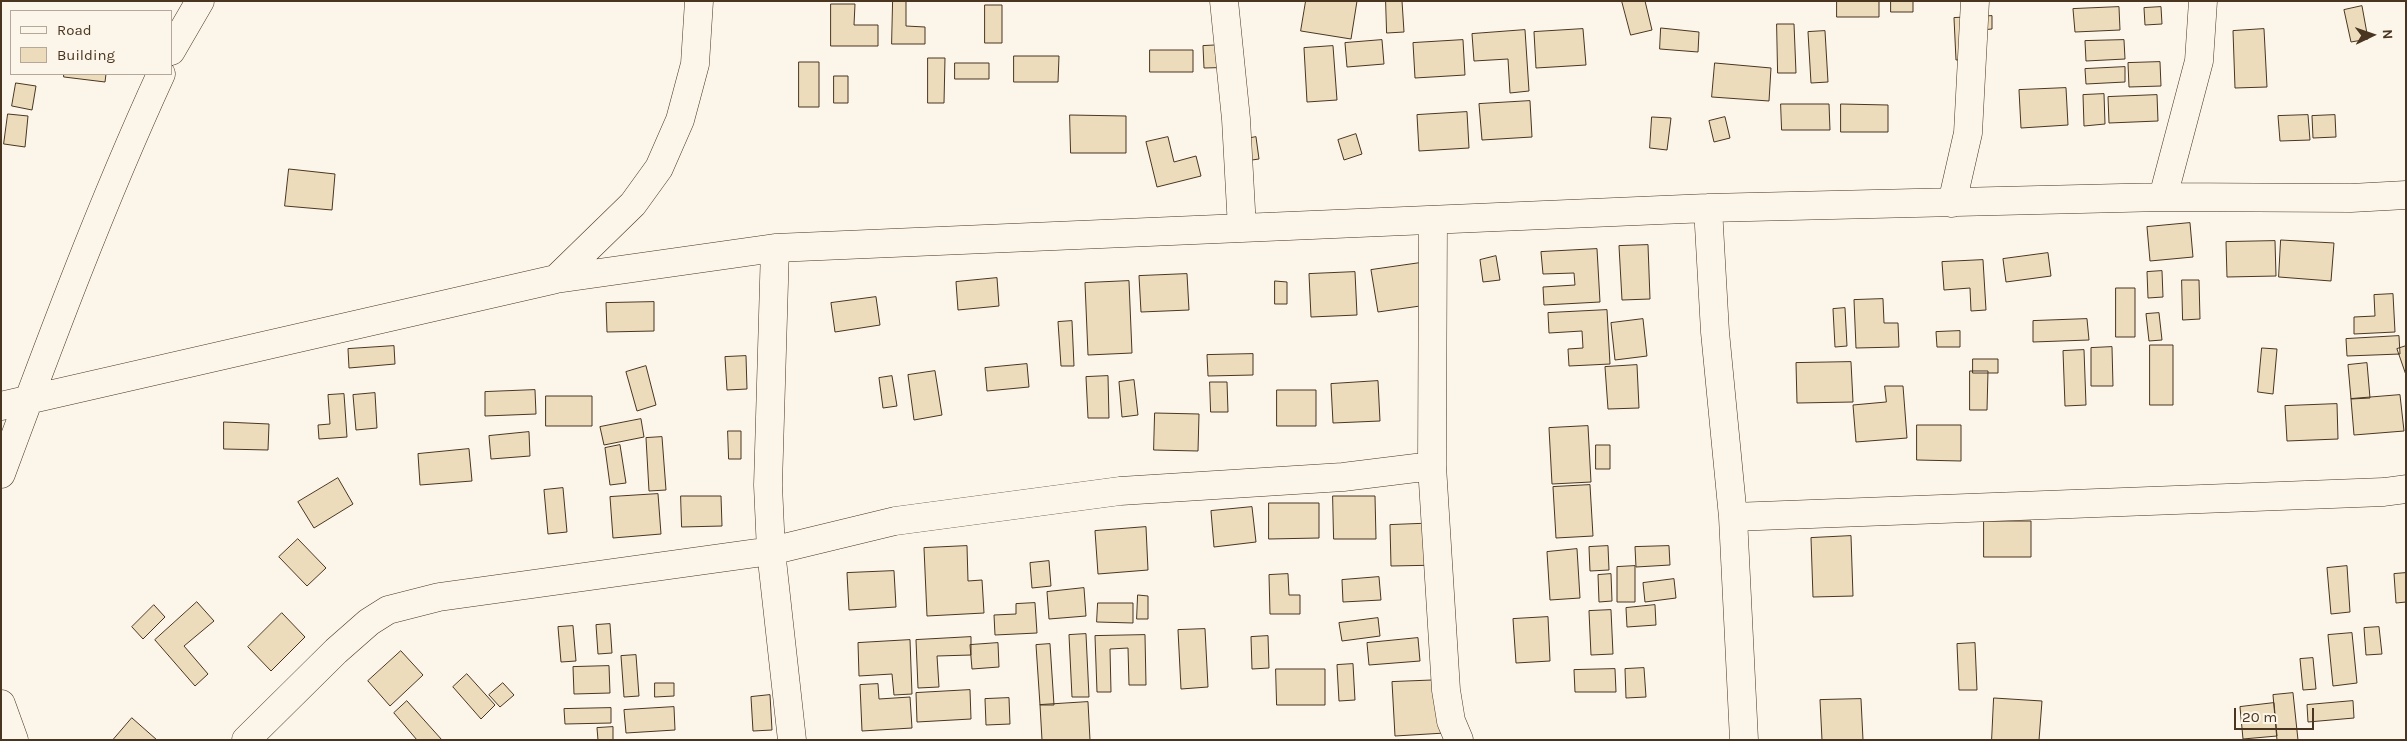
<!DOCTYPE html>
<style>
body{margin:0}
#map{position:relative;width:2407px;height:741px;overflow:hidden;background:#fbf6e9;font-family:Karla,sans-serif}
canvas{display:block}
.frame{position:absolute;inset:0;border:2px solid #4a3520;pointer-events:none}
.legend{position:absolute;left:10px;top:10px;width:162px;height:65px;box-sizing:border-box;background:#fbf6e9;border:1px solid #b4a999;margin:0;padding:6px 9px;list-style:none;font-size:15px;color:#4a3520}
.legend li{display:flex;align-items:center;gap:10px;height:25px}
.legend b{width:25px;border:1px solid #b4a999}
.north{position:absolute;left:2347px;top:10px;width:50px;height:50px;-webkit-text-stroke:4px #fbf6e9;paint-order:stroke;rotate:87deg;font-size:14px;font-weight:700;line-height:20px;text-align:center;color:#4a3520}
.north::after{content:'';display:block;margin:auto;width:18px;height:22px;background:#4a3520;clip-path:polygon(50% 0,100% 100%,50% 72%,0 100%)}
.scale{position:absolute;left:2234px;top:708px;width:80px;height:22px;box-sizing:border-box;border:2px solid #4a3520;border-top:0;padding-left:6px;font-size:15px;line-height:18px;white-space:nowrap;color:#4a3520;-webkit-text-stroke:4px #fbf6e9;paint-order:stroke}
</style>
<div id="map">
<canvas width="2407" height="741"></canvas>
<div class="frame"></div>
<ul class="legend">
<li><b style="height:6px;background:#fbf6e9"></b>Road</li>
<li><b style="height:14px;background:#ecdcbc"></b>Building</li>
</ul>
<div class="north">N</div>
<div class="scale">20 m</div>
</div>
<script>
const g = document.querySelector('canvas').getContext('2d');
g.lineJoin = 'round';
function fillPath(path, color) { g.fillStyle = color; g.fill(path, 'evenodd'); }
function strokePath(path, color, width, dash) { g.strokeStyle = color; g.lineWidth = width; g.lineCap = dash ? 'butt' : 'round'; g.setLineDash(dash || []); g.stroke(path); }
const building = new Path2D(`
 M893 1H906V26L925 27V44H892Z
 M1306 1H1357L1351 39 1301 31Z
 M1386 1H1402L1404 32 1387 33Z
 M1622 1H1645L1652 30 1631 35Z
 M1837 1H1879V17H1837Z
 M1891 1H1913V12H1891Z
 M831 4H855L854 25H878V46H831Z
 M985 5H1002V43H985Z
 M2362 6 2368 39 2351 42 2344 10Z
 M2119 7 2120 30 2075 32 2073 9Z
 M2161 7 2162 24 2145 25 2144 8Z
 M1992 16V29L1968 31 1969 59 1956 60 1954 18Z
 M1777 24H1794L1796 73H1778Z
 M1661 28 1699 32 1698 52 1660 49Z
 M1583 29 1586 65 1536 68 1534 32Z
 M2264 29 2267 87 2235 88 2233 31Z
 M1525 30 1529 91 1510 93 1508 59 1474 61 1472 34Z
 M1825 31 1828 82 1811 83 1808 32Z
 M1382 40 1384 64 1347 67 1345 43Z
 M1463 40 1465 75 1415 78 1413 43Z
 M2124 40 2125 59 2086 61 2085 41Z
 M1242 44 1243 67 1204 68 1203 46Z
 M1333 46 1337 100 1307 102 1304 48Z
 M1150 50H1193V72H1150Z
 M1014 56H1059L1058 82H1014Z
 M928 58H945L944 103H928Z
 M799 62H819V107H799Z
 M2160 62 2161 86 2129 87 2128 63Z
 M955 63H989V79H955Z
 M1715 63 1771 68 1769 101 1712 97Z
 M2125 67V82L2086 84 2085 69Z
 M64 74H106L105 82 64 77Z
 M834 76H848V103H834Z
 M16 83 36 86 32 110 12 106Z
 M2066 88 2068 125 2021 128 2019 90Z
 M2104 94 2105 124 2084 126 2083 95Z
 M2157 95 2158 121 2109 123 2108 97Z
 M1530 101 1532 137 1482 140 1479 104Z
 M1781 104H1829L1830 130H1782Z
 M1841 104 1888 105V132H1841Z
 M1467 112 1469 148 1419 151 1417 115Z
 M8 114 28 116 25 147 4 144Z
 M1070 115 1126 116V153H1071Z
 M2308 115 2310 140 2280 141 2278 116Z
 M2335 115 2336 137 2313 138 2312 116Z
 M1652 117 1671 118 1667 150 1650 148Z
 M1725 117 1730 138 1714 142 1709 121Z
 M1356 134 1362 154 1344 160 1338 140Z
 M1168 137 1174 162 1196 156 1201 176 1157 187 1146 142Z
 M1256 137 1259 159 1238 162 1235 141Z
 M289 169 335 174 332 210 285 206Z
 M2190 223 2193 257 2150 261 2147 227Z
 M2281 240 2334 243 2331 281 2279 277Z
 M2275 241 2276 276 2227 277 2226 242Z
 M1648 245 1650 299 1622 300 1619 246Z
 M1597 249 1600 302 1544 305 1543 287 1575 285 1574 273 1543 274 1541 252Z
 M2048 253 2051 276 2006 282 2003 259Z
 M1496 256 1500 280 1483 282 1480 260Z
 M1983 260 1986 310 1971 311 1970 288 1944 290 1942 262Z
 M1420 263 1427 305 1378 312 1371 270Z
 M2162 271 2163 297 2148 298 2147 272Z
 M1355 272 1357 315 1311 317 1309 274Z
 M1187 274 1189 310 1141 312 1139 276Z
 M997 278 999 306 958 310 956 282Z
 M2182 280H2199L2200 319 2183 320Z
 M1129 281 1132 353 1088 355 1085 283Z
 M1275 281 1287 282V304H1275Z
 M2116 288H2135V337H2116Z
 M2393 294 2395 332 2354 334V317L2375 316 2374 295Z
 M876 297 880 325 835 332 831 303Z
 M1883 299 1884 323H1898L1899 347 1856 348 1854 300Z
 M654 302V331L607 332 606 303Z
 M1845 308 1847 346 1835 347 1833 309Z
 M1607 310 1610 364 1569 366 1568 349 1583 348 1582 331 1549 333 1548 313Z
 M2159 313 2162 340 2149 341 2146 314Z
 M1643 319 1647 356 1615 360 1611 323Z
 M2087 319 2089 340 2033 342V321Z
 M1072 321 1074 366H1061L1058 322Z
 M1960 331V347H1937L1936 332Z
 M2399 336 2400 354 2347 356 2346 339Z
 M2150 345H2173V405H2150Z
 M394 346 395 364 349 368 348 349Z
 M2406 346V375L2397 349Z
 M2112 347 2113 386H2091V348Z
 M2262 348 2277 349 2273 394 2258 392Z
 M2084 350 2086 405 2065 406 2063 351Z
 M1253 354V375L1208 376 1207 355Z
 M746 356 747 389 727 390 725 357Z
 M1973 359H1998V373H1973Z
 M1851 362 1853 402 1797 403 1796 363Z
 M2367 363 2370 398 2351 399 2348 365Z
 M1027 364 1029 387 987 391 985 368Z
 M1637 365 1639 408 1608 409 1605 367Z
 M646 366 656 405 637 411 626 372Z
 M935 371 942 415 914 420 908 375Z
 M1970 371H1988L1987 410H1970Z
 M892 376 897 406 883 408 879 378Z
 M1108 376 1109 418H1088L1086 377Z
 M1134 380 1138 415 1122 417 1119 382Z
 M1378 381 1380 421 1333 423 1331 384Z
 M1210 382H1227L1228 412H1211Z
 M1885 386H1903L1907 438 1856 442 1853 405 1886 402Z
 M535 390 536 414 485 416V392Z
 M1277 390H1316V426H1277Z
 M375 393 377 428 356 430 353 395Z
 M344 394 347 437 319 439 318 425 330 424 328 395Z
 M2400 395 2404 431 2354 435 2351 399Z
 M546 396H592V426H546Z
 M2337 404 2338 439 2287 441 2285 406Z
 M1155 413 1199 414 1198 451 1154 450Z
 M641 419 644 437 604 445 600 427Z
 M224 422 269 424 268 450 224 449Z
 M1917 425H1961V461L1917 460Z
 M1588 426 1591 482 1552 484 1549 428Z
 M728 431H741V459H729Z
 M529 432 530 456 491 459 489 436Z
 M662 437 666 490 649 491 646 438Z
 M620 445 626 483 610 485 605 448Z
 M1596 445H1610V469H1596Z
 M469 449 472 481 420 485 418 454Z
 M338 478 353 504 314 528 298 502Z
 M1590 485 1593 536 1556 538 1553 487Z
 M563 488 567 532 548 534 544 490Z
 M658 494 661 534 613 538 610 497Z
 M681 496H721L722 526 682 527Z
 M1333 496H1375L1376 539H1334Z
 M1269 503H1319V538L1269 539Z
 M1252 507 1256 542 1214 547 1211 511Z
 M1984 521H2031V557H1984Z
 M1441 523 1442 565 1391 566 1390 525Z
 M1146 527 1148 570 1098 574 1095 531Z
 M1851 536 1853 596 1813 597 1811 538Z
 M298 539 326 568 307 586 279 557Z
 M967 546 968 581 982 580 984 613 927 616 924 548Z
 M1608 546 1609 570 1590 571 1589 547Z
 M1669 546 1670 565 1636 567 1635 547Z
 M1577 549 1580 598 1550 600 1547 552Z
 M1049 561 1051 586 1032 588 1030 563Z
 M1635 566V602H1617V567Z
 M2347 566 2350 612 2331 614 2327 568Z
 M894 571 896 607 849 610 847 573Z
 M2406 573V602L2396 603 2394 574Z
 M1288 574 1289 595H1300V614H1270L1269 575Z
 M1611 574 1612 601 1599 602 1598 575Z
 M1379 577 1381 600 1343 602 1342 580Z
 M1674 579 1676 598 1645 602 1643 583Z
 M1084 588 1086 616 1049 619 1047 592Z
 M1138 595 1148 596V619H1137Z
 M197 602 214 621 184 646 208 674 195 686 155 640Z
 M1035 603 1037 633 995 635 994 615 1016 614V604Z
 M1098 603H1133V623L1097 622Z
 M154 605 165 617 143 639 132 627Z
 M1655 605 1656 625 1627 627 1626 608Z
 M1611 610 1613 654 1591 655 1589 611Z
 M282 613 305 637 271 671 248 647Z
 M1548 617 1550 661 1516 663 1513 619Z
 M1378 618 1380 636 1342 641 1339 623Z
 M610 624 612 653 598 654 596 625Z
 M573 626 576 661 561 662 558 627Z
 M2379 627 2382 654 2366 655 2364 628Z
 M1205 629 1208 687 1181 689 1178 630Z
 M2352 633 2357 683 2333 686 2328 635Z
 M1086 634 1089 697H1072L1069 635Z
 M1145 635 1146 685H1129L1128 648 1110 649 1111 692H1097L1095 636Z
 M1268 636 1269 668 1252 669 1251 637Z
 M971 637V655L937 656 939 687 918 688 916 640Z
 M1418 638 1420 661 1369 665 1367 643Z
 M910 640 912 694 894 695 892 674 859 676 858 643Z
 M998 643 999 667 972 669 970 645Z
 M1975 643 1977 690H1959L1957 644Z
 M1050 644 1054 705H1040L1036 645Z
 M401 651 423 675 390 706 368 681Z
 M636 655 639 696 624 697 621 656Z
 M2313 658 2316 689 2303 690 2300 659Z
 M1353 664 1355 700 1339 701 1337 665Z
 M609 666 610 693 574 694 573 667Z
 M1644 668 1646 697 1626 698 1625 669Z
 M1276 669H1325V705H1277Z
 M1615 669 1616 692H1575L1574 670Z
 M467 674 495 705 481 719 453 687Z
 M1442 680 1445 733 1395 736 1392 682Z
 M503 683 514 695 500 707 489 695Z
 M655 683H674V696L655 697Z
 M878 684 879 699 910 697 912 728 862 731 860 685Z
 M970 690 971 719 917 722 916 693Z
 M2293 693 2298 740H2277L2273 695Z
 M770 695 772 730 753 731 751 697Z
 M1009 698 1010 724 986 725 985 699Z
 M1994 698 2042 701 2039 740H1992Z
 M1861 699 1863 740H1822L1820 700Z
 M407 701 442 740H417L394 713Z
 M2353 701 2354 718 2308 722 2307 705Z
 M1088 702 1090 740H1042L1040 705Z
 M2274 703 2277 736 2243 739 2240 707Z
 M674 707 675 730 626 733 624 710Z
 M611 708V723L565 724 564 709Z
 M132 718 157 740H113Z
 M613 727V740H598L597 728Z`);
const minor = new Path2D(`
 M1224 1 1236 119 1242 228
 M171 51 200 1
 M2163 197 2199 61 2203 1
 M1952 203 1968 133 1975 1
 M1708 208 1715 332 1733 517 1744 740
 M1433 220 1432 466 1446 690 1451 721 1459 740
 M775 248 768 485 771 551 792 740
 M556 279 633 204 659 168 680 120 695 64 699 1
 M1 406 556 279 775 248 1708 208 2163 197 2351 198 2406 195
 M1 474C51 339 101 205 161 74
 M1733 517 2384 492 2406 489
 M1 704 14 740
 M246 740 336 651 369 622 388 610 439 597 771 551 895 521 1120 491 1343 477 1432 466`);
fillPath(building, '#ecdcbc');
strokePath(building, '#4a3520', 1);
strokePath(minor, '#4a3520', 29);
strokePath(minor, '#fbf6e9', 28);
</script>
